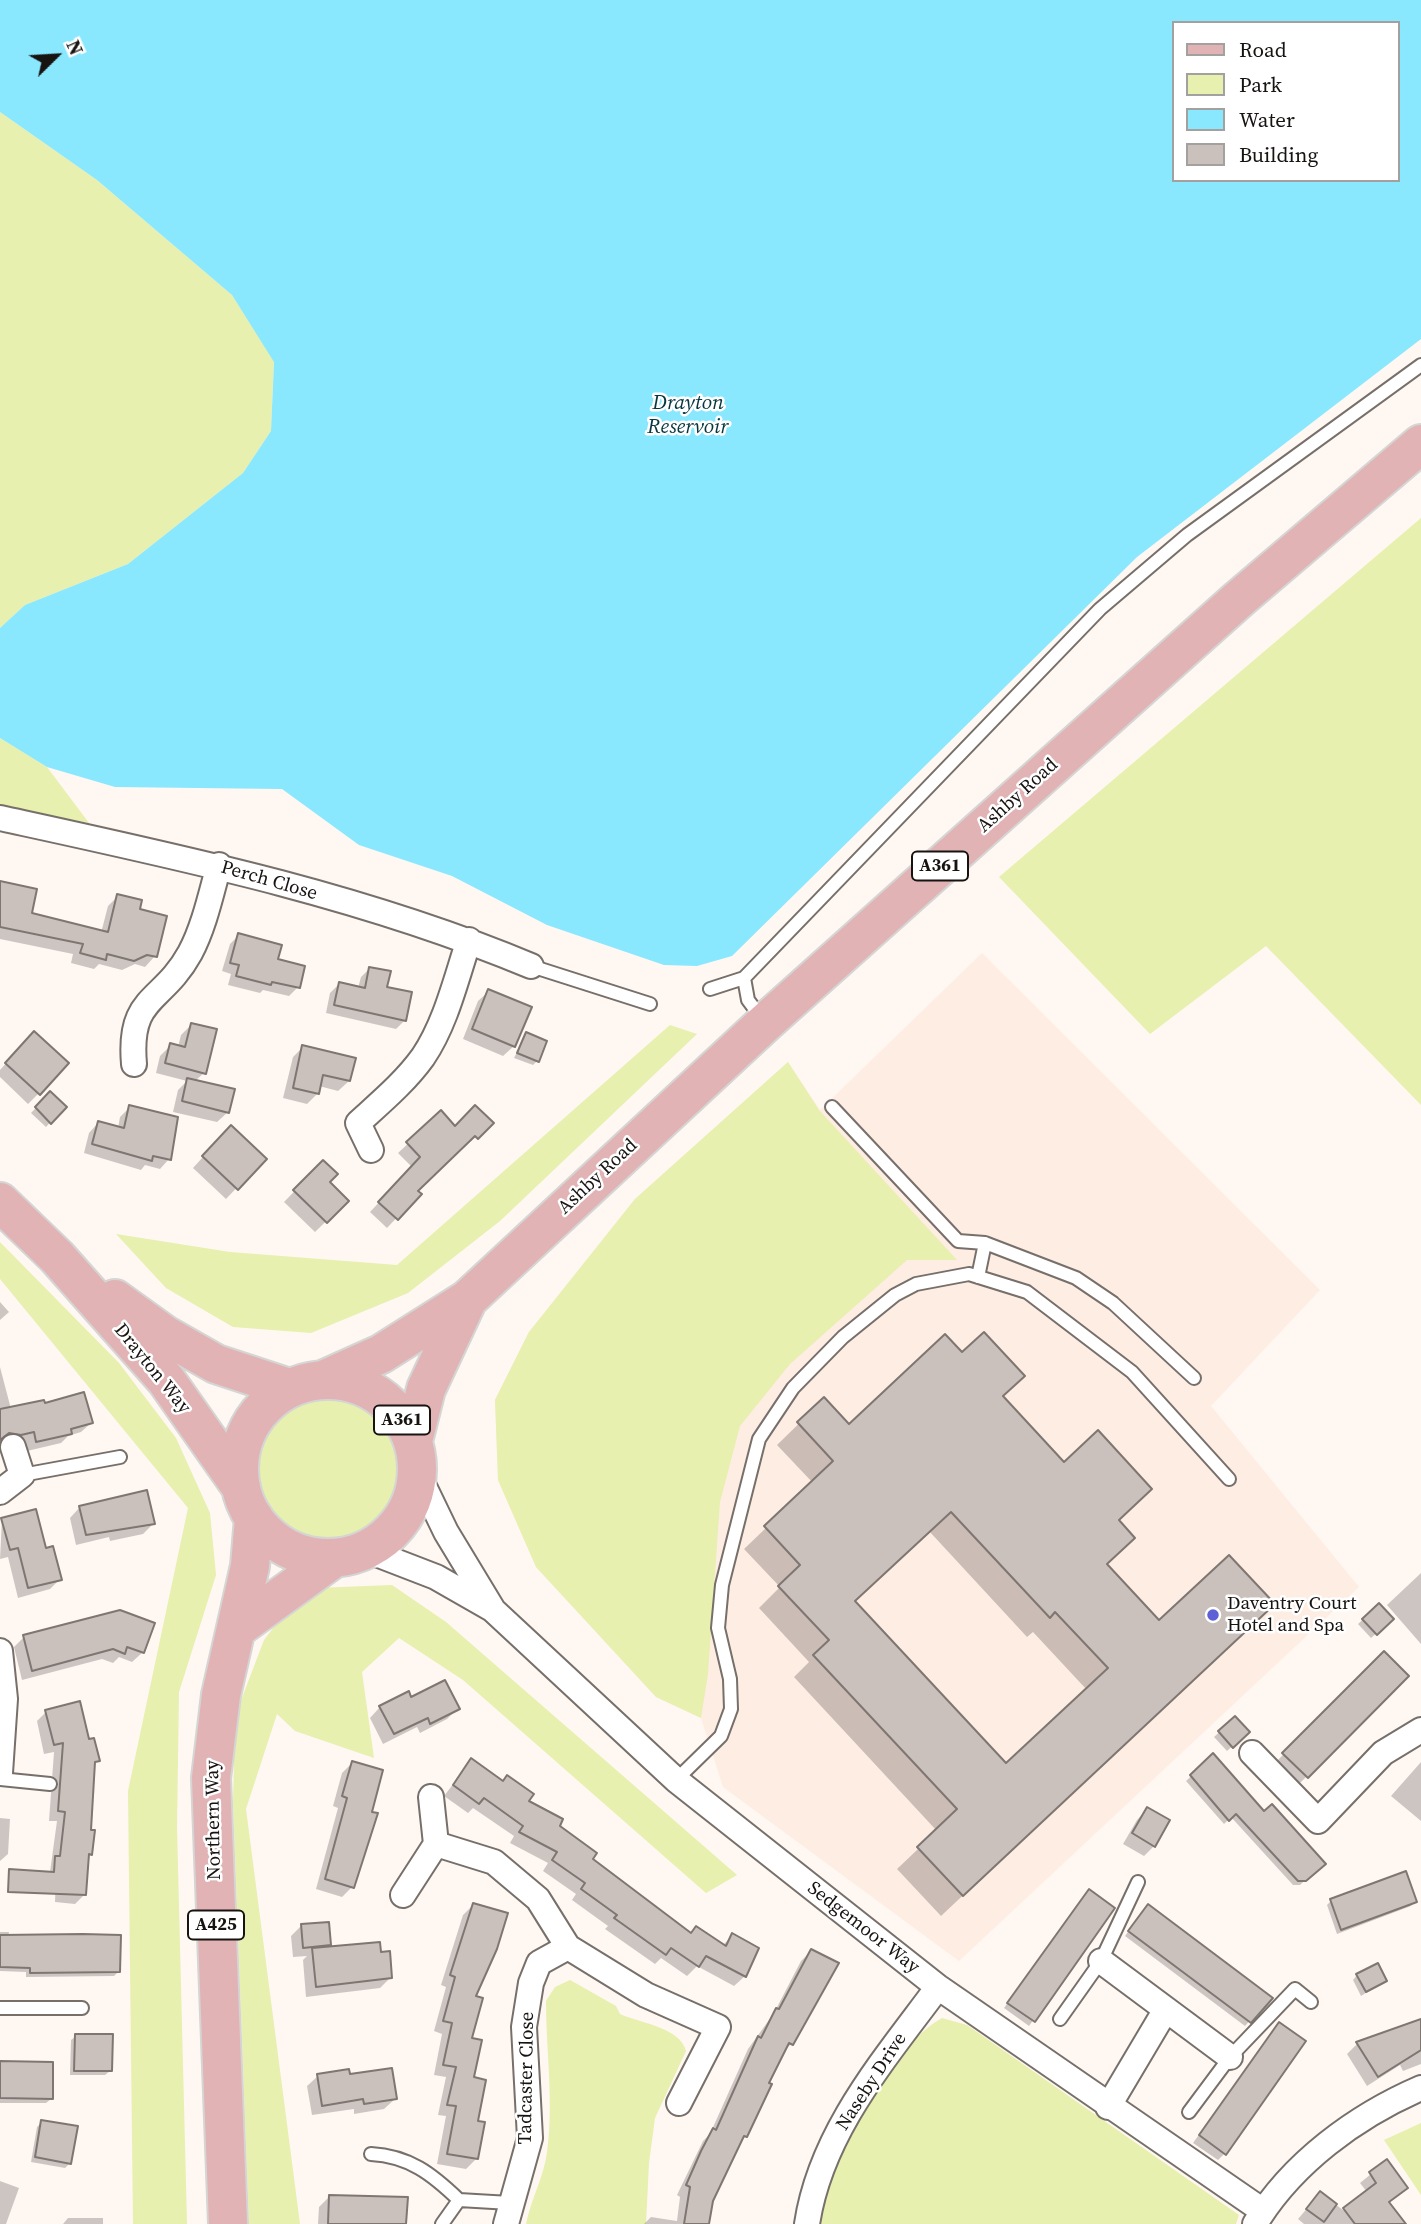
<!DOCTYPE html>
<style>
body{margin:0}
#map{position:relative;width:1421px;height:2224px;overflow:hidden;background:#fff7f2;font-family:"Source Serif 4",serif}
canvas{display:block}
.legend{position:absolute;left:1172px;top:21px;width:228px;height:161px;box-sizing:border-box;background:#fff;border:2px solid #a2a1a0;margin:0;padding:9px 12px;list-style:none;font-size:21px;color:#161311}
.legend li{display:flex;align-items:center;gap:14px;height:35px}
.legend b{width:35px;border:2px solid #a2a1a0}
.north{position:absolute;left:21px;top:21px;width:70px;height:70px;-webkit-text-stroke:5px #fff;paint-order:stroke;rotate:66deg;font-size:19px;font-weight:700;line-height:28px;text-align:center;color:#161311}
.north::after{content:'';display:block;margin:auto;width:24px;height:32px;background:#161311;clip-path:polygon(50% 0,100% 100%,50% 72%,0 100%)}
</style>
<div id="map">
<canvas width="1421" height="2224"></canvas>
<ul class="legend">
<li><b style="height:9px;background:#e2b3b5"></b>Road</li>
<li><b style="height:19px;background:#e7f0ae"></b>Park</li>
<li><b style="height:19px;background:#89e7fe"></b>Water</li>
<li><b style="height:19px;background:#cac1bc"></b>Building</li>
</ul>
<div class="north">N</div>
</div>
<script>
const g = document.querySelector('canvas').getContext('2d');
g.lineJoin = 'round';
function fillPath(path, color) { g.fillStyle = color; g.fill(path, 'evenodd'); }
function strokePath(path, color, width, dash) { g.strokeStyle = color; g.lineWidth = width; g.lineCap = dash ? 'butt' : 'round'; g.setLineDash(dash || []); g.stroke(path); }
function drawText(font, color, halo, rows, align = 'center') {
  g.font = font + ' "Source Serif 4",serif'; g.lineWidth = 5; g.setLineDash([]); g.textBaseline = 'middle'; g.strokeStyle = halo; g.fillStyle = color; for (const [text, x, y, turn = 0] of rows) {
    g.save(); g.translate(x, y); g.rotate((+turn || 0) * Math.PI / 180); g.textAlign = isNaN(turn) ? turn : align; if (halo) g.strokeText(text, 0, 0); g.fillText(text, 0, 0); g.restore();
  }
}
const built = new Path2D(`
 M982 953 1320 1290 1211 1406 1359 1587 959 1961 723 1787 701 1718 656 1697 536 1567 498 1480 495 1400 529 1332 635 1199 788 1062 820 1110Z`);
const green = new Path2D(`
 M0 112 97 180 232 295 274 361 271 431 243 473 128 564 25 605 0 628Z
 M1421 518V1105L1266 946 1150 1034 999 877Z
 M0 738 47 767 89 823 0 806Z
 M670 1025 697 1034 500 1221 408 1293 311 1333 233 1327 166 1288 116 1234 230 1252 397 1265Z
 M788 1062 819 1110 957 1260H907L790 1364 740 1426 720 1502 708 1674 701 1718 656 1697 536 1567 498 1480 495 1400 529 1332 635 1199Z
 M0 1242 119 1363 176 1438 210 1513 216 1575 179 1692 177 1827 187 2224H133L128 1791 188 1508 0 1279Z
 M258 1468a70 70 0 1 1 140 0a70 70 0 1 1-140 0Z
 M392 1585 446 1622 737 1875 706 1893 463 1680 399 1638 362 1672 374 1758 295 1731 277 1714 246 1809 300 2224H249L233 1802 235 1716 264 1640 280 1619 316 1588Z
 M570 1980 616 2006 620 2014C640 2023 681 2028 686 2051L655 2118 649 2163 646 2224H526C531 2199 544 2177 547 2152 554 2102 546 2051 546 2001L555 1987Z
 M942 2018 967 2025 1239 2215 1236 2224H818C825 2200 830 2173 840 2151 862 2106 899 2043 942 2018Z
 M1421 2123V2195L1384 2140Z`);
const water = new Path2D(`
 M0 0H1421V339L1137 557 732 956 697 966 664 965 547 925 452 876 359 845 282 789 115 787 47 767 0 738V628L25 605 128 564 243 473 271 431 274 362 232 295 97 180 0 112ZM1174 23H1398V180H1174Z`);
const shadow = new Path2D(`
 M0 883 30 914 101 933 108 906 118 896 138 910 155 956 145 967 135 964 122 970 99 964 94 969 71 963 73 954 0 939Z
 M239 935 276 961 298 987 289 996 263 990 260 993 228 985 231 974 222 971 230 944Z
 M370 968 405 1020 396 1029 326 1013 330 993 339 984 358 988 361 977Z
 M489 991 514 1046 503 1056 463 1039 478 1001Z
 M192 1024 204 1073 195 1081 228 1112 217 1122 173 1112 178 1090 187 1081 156 1073 160 1056 171 1045 178 1047 181 1035Z
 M526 1034 537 1061 533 1065 514 1058Z
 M24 1043 39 1093 28 1104 0 1077V1070Z
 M303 1047 349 1081 338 1091 319 1086 317 1094 307 1104 283 1098 293 1057Z
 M50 1093 64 1107 46 1127 31 1113Z
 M130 1107 169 1159 160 1169 145 1165 141 1170 84 1153 89 1133 98 1123 118 1128 120 1117Z
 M441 1113 455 1128 491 1123 416 1191 419 1194 387 1228 370 1212 412 1167 398 1153Z
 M221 1137 264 1159 226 1199 193 1168Z
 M323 1162 328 1182 347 1201 315 1232 284 1202Z
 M0 1302 9 1312 0 1320Z
 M0 1367 11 1409 44 1405 91 1423 81 1432 68 1436 61 1443 27 1451 24 1440 11 1444 0 1442Z
 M1001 1397 1117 1521 1105 1564 1159 1623 1251 1625 941 1916 897 1869 937 1831 794 1677 809 1662 759 1608 780 1587 744 1549 813 1483 777 1445 824 1399 849 1426ZM929 1531 1027 1637 1033 1632 1087 1690 1006 1766 853 1602Z
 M80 1507 153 1524 143 1534 110 1541 109 1537 76 1545 70 1518Z
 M2 1519 45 1550 60 1579 50 1589 18 1598 8 1557 0 1559Z
 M1421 1573V1644L1387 1605Z
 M1379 1605 1392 1619 1371 1638 1358 1624Z
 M120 1612 143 1652 132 1662 119 1657 113 1663 102 1659 22 1680 14 1647 24 1637Z
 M1384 1653 1407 1676 1296 1787 1273 1765Z
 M411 1699 457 1709 447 1719 420 1733 417 1727 383 1744 370 1718 380 1707Z
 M46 1712 88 1741 98 1760 93 1765 91 1854 87 1857 85 1894 75 1904 55 1902 56 1873 50 1872 57 1821H49L54 1752 44 1754 37 1721Z
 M1235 1718 1248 1732 1227 1751 1214 1737Z
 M1213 1756 1264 1813 1323 1863 1300 1885H1293L1231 1817 1224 1824 1186 1781Z
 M471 1761 557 1826 590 1859 690 1935 722 1946 733 1935 745 1976 734 1986 697 1966 687 1976 661 1958 655 1964 605 1929 608 1926 572 1900 576 1894 543 1871 548 1863 510 1843 514 1836 473 1808 468 1813 444 1796Z
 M1421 1762V1821L1391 1796Z
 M352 1763V1887L342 1897 316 1889 338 1808 333 1806 342 1773Z
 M1147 1809 1154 1846 1144 1856 1123 1844 1137 1820Z
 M0 1818 10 1819 8 1854 0 1861Z
 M1084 1896 1112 1909 1029 2026 1004 2008Z
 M1331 1901H1415L1411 1906 1337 1934 1327 1905Z
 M473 1905 474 1997 470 2039 477 2158 466 2169 437 2164 446 2116 438 2115 446 2077 434 2075 442 2034 434 2031 446 1987 441 1985 463 1915Z
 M1144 1910 1270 1998 1245 2026 1125 1936Z
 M301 1926 329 1945 325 1949 380 1953 391 1977 380 1988 306 1997 303 1960 307 1956 293 1957 291 1936Z
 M0 1932H9L8 1937 119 1971 114 1976 26 1977V1972L0 1971Z
 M811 1951 791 2044 783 2052 711 2201 707 2224H644L651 2217 677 2221 680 2197 677 2195 703 2141 710 2134 748 2049 774 2013 801 1961Z
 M1357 1975 1385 1981 1361 1996 1353 1980Z
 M1421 2021V2064L1403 2071 1400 2065 1367 2086 1347 2054 1357 2044Z
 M1273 2031 1224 2154 1218 2160 1193 2143Z
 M76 2036 110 2071 105 2075H70L71 2040Z
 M0 2063 51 2099 46 2103H0Z
 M318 2076H348L395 2099 384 2109 354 2114V2109L312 2115 307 2086Z
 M42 2122 70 2163 65 2168 31 2162 37 2127Z
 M1387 2161 1406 2188 1383 2207 1370 2224H1304L1298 2219 1320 2193 1343 2210 1367 2192 1360 2183Z
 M0 2181 19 2188 6 2224H0Z
 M329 2197 405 2224H318L319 2207Z
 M68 2218H103V2224H63Z`);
const building = new Path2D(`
 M0 881 37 889 32 913 108 932 117 894 142 900 140 909 167 916 157 957 147 955 134 961 107 954 106 960 80 953 83 944 0 927Z
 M238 933 282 945 278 959 305 966 300 988 272 982 271 985 236 976 239 965 230 963Z
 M369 967 391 971 387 987 412 992 406 1021 334 1005 339 982 365 988Z
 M488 989 532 1007 515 1047 472 1029Z
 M191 1023 217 1029 206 1074 165 1063 170 1043 185 1047Z
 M34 1031 69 1063 40 1095 5 1063Z
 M526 1032 547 1041 539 1062 517 1053Z
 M302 1045 356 1058 350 1081 323 1075 319 1094 293 1088Z
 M187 1078 235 1089 229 1113 182 1101Z
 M50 1091 67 1107 51 1124 35 1107Z
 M129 1105 178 1117 171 1160 153 1156 152 1161 92 1144 98 1121 124 1128Z
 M475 1105 494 1123 478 1139 475 1136 418 1191 422 1194 398 1220 378 1202 420 1157 406 1142 441 1110 455 1126Z
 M231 1125 267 1159 238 1190 202 1156Z
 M323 1160 338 1174 330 1182 349 1201 327 1223 293 1190Z
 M984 1332 1025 1376 1003 1396 1064 1462 1098 1430 1152 1489 1119 1520 1135 1538 1107 1564 1159 1620 1229 1555 1275 1604 963 1896 917 1847 957 1809 813 1655 829 1640 778 1586 800 1565 764 1526 833 1461 797 1422 824 1397 849 1424 945 1334 962 1352ZM951 1512 1050 1618 1055 1612 1108 1668 1006 1763 855 1601Z
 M84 1392 93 1423 71 1429 72 1434 36 1442 34 1432 21 1435 9 1433 0 1440V1409L44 1400 45 1403Z
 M147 1490 155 1524 86 1535 79 1506Z
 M36 1509 46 1548 53 1546 62 1580 28 1588 18 1548 10 1550 1 1518Z
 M1379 1603 1394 1619 1377 1635 1362 1619Z
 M120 1610 155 1623 144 1653 127 1647 125 1654 113 1649 32 1671 23 1635Z
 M1384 1651 1409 1676 1308 1778 1282 1753Z
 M445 1680 460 1709 430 1724 428 1718 394 1734 379 1706 409 1691 411 1697Z
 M80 1701 89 1739 94 1738 100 1761 95 1762 91 1830H95L92 1855 89 1854 86 1895 8 1892 9 1869 54 1872 55 1856H60L65 1812 58 1811 63 1743 54 1745 45 1710Z
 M1235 1716 1250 1732 1233 1748 1218 1731Z
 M1213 1753 1264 1811 1272 1804 1326 1864 1306 1881H1298L1236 1814 1229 1821 1190 1775Z
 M471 1758 503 1781 507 1775 534 1794 529 1801 563 1819 560 1826 597 1853 593 1859 691 1933 696 1926 726 1946 732 1933 759 1948 746 1977 706 1956 699 1967 671 1948 666 1955 614 1918 617 1915 581 1889 585 1883 552 1860 557 1852 519 1832 523 1826 484 1798 479 1804 453 1785Z
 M352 1761 383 1770 372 1812 378 1813 354 1888 325 1879 347 1798 342 1796Z
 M1147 1807 1170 1820 1155 1847 1132 1833Z
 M1406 1871 1417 1902 1341 1930 1330 1899Z
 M1089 1889 1115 1908 1035 2022 1007 2003Z
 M473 1903 508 1913 497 1949 476 1996 483 1998 472 2038 482 2040 474 2077 486 2080 478 2121 485 2122 478 2159 447 2154 456 2106 447 2105 456 2067 443 2065 452 2023 443 2021 455 1977 450 1975Z
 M1148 1904 1273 1998 1251 2023 1128 1931Z
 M329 1922 331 1945 303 1948 301 1924Z
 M83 1934 121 1935 120 1972 30 1973V1968L0 1967V1935Z
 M380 1942 381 1952 390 1951 392 1978 316 1987 312 1948Z
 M811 1949 839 1963 793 2045 789 2043 769 2083 772 2084 747 2137 744 2136 713 2201 709 2224H684L690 2187 686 2185 701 2151 713 2128 716 2130 758 2036 761 2038 776 2008 779 2009Z
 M1378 1963 1387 1981 1366 1992 1356 1974Z
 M1421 2019V2050L1378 2077 1356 2042Z
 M1279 2022 1306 2041 1226 2155 1199 2135Z
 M75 2034H113L112 2071H74Z
 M0 2061 53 2062V2099L0 2098Z
 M392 2068 397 2099 364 2104 363 2099 322 2106 317 2074 349 2069 350 2074Z
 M41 2120 78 2126 71 2164 35 2157Z
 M1387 2159 1408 2188 1389 2202 1406 2224H1355L1343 2208 1376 2183 1369 2172Z
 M1320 2191 1337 2204 1324 2222 1306 2209Z
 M329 2195 408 2197 406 2224H328Z`);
const service = new Path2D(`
 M531 966 650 1004
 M710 989 744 978
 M763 1020 748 1000 744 978 1100 609 1187 535 1421 365
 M832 1107 958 1241 985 1243
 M978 1277 985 1243 1076 1278 1113 1303 1194 1378
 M22 1475 120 1457
 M0 1779 50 1784
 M676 1780 721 1736 731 1709 730 1679 718 1628 722 1585 759 1439 793 1388 843 1337 895 1295 916 1284 969 1274 1027 1292 1132 1372 1229 1479
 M0 2008H82
 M1060 2019 1101 1961 1138 1882
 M1189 2112 1230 2057 1295 1989 1311 2002
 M371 2154C409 2156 432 2174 459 2200
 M442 2224 459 2200 510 2203`);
const minor = new Path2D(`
 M0 818C179 857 361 895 531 966
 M134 1064C128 995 162 1004 190 953 204 927 211 894 219 865
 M371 1150 358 1123C381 1102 405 1082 423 1057 446 1023 456 979 469 940
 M418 1474 446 1532 492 1608
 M0 1492 22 1475 13 1447
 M366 1550 436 1577 492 1609 676 1780 938 1987 1263 2211
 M0 1651 5 1699 0 1773
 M1252 1753 1318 1821 1383 1753 1421 1730
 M431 1797 436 1844 494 1862 538 1899 568 1947 646 1995 718 2027 679 2103
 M403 1895 436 1844
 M1101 1961 1230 2057
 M1108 2107 1165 2011
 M506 2224 530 2138 524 2027 531 1983 539 1963 568 1947
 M807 2224C821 2132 884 2060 938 1987
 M1255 2224C1292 2163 1356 2116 1421 2088`);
const primary = new Path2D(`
 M0 1202 57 1257 166 1380 241 1487
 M115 1299 165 1335 216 1364 289 1388
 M323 1380 381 1354 468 1299 765 1023 1239 599 1421 444
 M239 1469a89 89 0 1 1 178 0a89 89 0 1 1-178 0Z
 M413 1441 426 1389 468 1299
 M236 1629 334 1558
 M228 2224 211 1778 221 1695 250 1566 254 1518`);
const markers = [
 [1213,1615,7,"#5f5fd8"]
];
const shields = [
 [940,866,56],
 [402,1420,56],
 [216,1925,56]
];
const shieldNames = [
 ["A361",940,866],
 ["A361",402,1420],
 ["A425",216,1925]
];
const streetNames = [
 ["Ashby Road",1018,796,-42],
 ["Perch Close",269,881,16],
 ["Ashby Road",598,1177,-43],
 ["Drayton Way",152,1369,51],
 ["Northern Way",214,1820,-91],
 ["Sedgemoor Way",863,1928,38],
 ["Tadcaster Close",527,2078,-89],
 ["Naseby Drive",872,2082,-57]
];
const poiNames = [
 ["Daventry Court",1227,1604],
 ["Hotel and Spa",1227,1626]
];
const waterNames = [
 ["Drayton",688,404],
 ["Reservoir",688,428]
];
fillPath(built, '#feede3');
fillPath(green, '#e7f0ae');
fillPath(water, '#89e7fe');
fillPath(shadow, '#0003');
fillPath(building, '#cac1bc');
strokePath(building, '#7f7672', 2);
strokePath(service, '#776f6a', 16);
strokePath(minor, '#776f6a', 28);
strokePath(primary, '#d5d5d4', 42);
strokePath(service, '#fff', 12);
strokePath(minor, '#fff', 24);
strokePath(primary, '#e2b3b5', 38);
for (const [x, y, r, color] of markers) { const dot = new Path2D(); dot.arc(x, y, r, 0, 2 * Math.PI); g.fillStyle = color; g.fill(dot); strokePath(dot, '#fff', 2.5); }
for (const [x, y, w] of shields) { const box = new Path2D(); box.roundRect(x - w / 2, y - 14.5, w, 29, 5); g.fillStyle = '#fff'; g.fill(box); strokePath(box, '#161311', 2); }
drawText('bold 18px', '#161311', null, shieldNames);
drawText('19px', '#161311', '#fff', streetNames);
drawText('19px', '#161311', '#fff', poiNames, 'left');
drawText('italic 21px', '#07363f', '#fff', waterNames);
</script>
